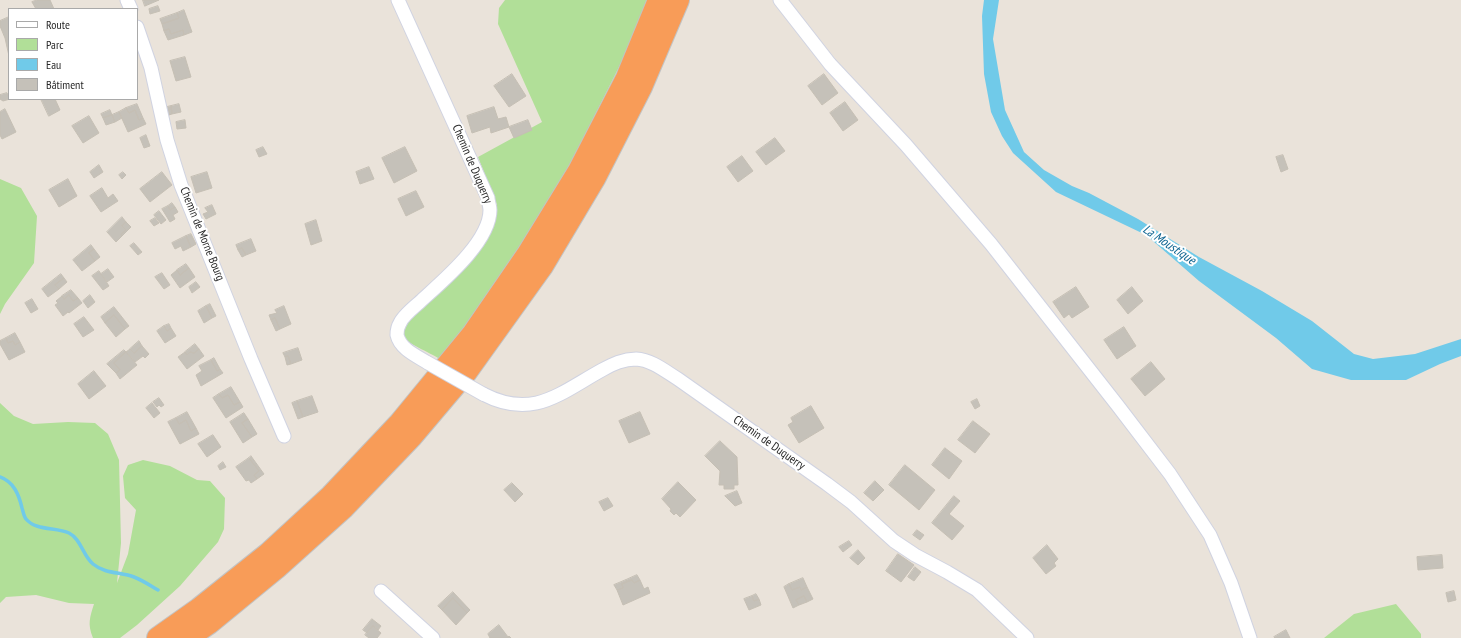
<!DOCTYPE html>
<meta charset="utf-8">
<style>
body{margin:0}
#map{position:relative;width:1461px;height:638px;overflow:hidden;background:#eae3da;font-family:"PT Sans Narrow",sans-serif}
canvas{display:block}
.legend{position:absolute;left:8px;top:8px;width:130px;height:92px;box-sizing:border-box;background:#fff;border:1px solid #a9a9a9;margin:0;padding:5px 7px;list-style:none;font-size:12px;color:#282828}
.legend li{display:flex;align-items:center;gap:8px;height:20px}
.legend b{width:20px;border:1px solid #a9a9a9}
</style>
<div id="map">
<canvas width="1461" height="638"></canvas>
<ul class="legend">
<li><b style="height:5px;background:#fff"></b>Route</li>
<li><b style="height:11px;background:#b1df98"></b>Parc</li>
<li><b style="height:11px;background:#70cae9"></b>Eau</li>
<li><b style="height:11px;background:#c5c1b9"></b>Bâtiment</li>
</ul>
</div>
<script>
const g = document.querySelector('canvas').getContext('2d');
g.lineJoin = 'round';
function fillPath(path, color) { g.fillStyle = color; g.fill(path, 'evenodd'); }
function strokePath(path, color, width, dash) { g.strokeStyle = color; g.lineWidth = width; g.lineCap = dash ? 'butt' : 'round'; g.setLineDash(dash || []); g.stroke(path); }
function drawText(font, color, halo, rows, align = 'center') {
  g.font = font + ' "PT Sans Narrow",sans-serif'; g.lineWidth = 4; g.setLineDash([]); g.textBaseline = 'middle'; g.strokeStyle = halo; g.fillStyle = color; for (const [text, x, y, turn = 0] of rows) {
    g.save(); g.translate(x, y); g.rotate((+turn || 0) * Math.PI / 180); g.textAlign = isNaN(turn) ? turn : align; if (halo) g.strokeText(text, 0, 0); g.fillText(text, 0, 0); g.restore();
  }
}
const green = new Path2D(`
 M505 0H648L624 57 543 219 484 304 440 359C434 355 408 343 406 340 403 336 404 331 404 327L493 224 497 215V205L478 157 542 122 498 24 499 8Z
 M0 179 21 188 37 216 34 263 5 304 0 314Z
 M0 403 14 416 33 424 68 422 95 423 108 434 119 460 121 543 117 583 128 554 136 510 125 498 123 476 128 465 143 460 170 466 197 480 210 481 225 498 224 529 218 542 180 586 137 625 120 638H93C87 624 90 617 94 604L69 603 36 595 6 597 0 603Z
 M1396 604 1421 634V638H1324L1354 614Z`);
const water = new Path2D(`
 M984 0H999L993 39 1005 110 1024 152 1044 170 1072 186 1089 193 1138 219 1199 257 1262 291 1312 321 1354 354 1373 359 1415 354 1461 339V356L1440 364 1406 380H1351L1312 369 1276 338 1199 281 1146 235 1056 192 1013 153 1002 136 991 112 984 74 982 16Z`);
const stream = new Path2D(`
 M0 477C14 482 19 495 22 508 23 511 24 517 26 519 36 531 56 527 69 533 81 539 83 556 93 564 105 574 121 572 134 577 142 580 151 586 158 590`);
const building = new Path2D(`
 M37 0H50L54 9H36L32 2Z
 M143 0H159L145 6Z
 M158 6 160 11 150 14 149 9Z
 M184 10 192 32 184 35 183 30 171 34 169 29 164 31 162 24 179 18 177 13Z
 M177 13 179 18 162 24 160 19Z
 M9 17V56L5 38 0 26V21Z
 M169 29 171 34 183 30 184 35 168 40 164 31Z
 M185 57 191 77 176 81 170 61Z
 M512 74 526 96 509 107 494 86Z
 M824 74 838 93 822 105 808 86Z
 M7 93 10 99 3 101 0 99V95Z
 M41 99H55L60 110 49 116Z
 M845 102 858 120 843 131 830 113Z
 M137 104 143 118 139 120 135 110 129 113 126 108Z
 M179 104 181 112 172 114 171 106Z
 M171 106 172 114 169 115 167 107Z
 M494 107 498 119 506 117 509 127 491 133 490 127 472 133 467 116Z
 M126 108 129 113 135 110 139 120 143 118 146 124 128 132 119 112Z
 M5 109 16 132 2 139 0 135V112Z
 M110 110 112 115 103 118 101 114Z
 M119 112 122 118 115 122 112 115Z
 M112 115 115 122 106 125 103 118Z
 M89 116 99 133 83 143 72 126Z
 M185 120 186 128 177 129 176 122Z
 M528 120 532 130 514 138 509 127Z
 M146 135 150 146 144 148 140 138Z
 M775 138 785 151 766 165 756 152Z
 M263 147 267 154 259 157 256 150Z
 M405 147 417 171 394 183 382 158Z
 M1283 155 1288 169 1281 172 1276 157Z
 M742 156 753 171 738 182 727 167Z
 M99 165 103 172 94 178 90 172Z
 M369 167 374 179 360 184 356 172Z
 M123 172 126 175 122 179 119 175Z
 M162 172 172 185 150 202 140 189Z
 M207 172 212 188 196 193 191 177Z
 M68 179 77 196 59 207 49 190Z
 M102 188 108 198 113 194 118 201 101 212 90 196Z
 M416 191 424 207 406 216 398 199Z
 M172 203 175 207 170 210 168 206Z
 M212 205 216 214 206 219 203 214 208 212 205 208Z
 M168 206 170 210 175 207 178 212 173 215 175 219 170 222 162 209Z
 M159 211 166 220 161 224 154 215Z
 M122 217 126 222 122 226 126 230 121 234 122 236 116 242 107 232Z
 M155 218 159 223 154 226 150 221Z
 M316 220 322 241 311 245 305 224Z
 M126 222 131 227 122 236 121 234 126 230 122 226Z
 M191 234 196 244 191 247 186 236Z
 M186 236 191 247 183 251 181 246 175 249 172 243Z
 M251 239 256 251 246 255 242 248 238 250 236 245Z
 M134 243 142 252 138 255 130 246Z
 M91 245 94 249 89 253 95 261 82 271 73 260Z
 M242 248 246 255 242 257 238 250Z
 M94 249 100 257 95 261 89 253Z
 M186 264 189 268 180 275 177 270Z
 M189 268 195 277 180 288 171 275 177 270 180 275Z
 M108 269 114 277 107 282 101 274Z
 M99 271 109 286 103 290 92 276Z
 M162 273 170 285 164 289 155 277Z
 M61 274 64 278 55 285 59 289 48 297 42 289Z
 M64 278 67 282 59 289 55 285Z
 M196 282 200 287 192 293 189 287Z
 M1076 287 1089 307 1072 318 1069 314 1064 318 1053 302Z
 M1132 287 1143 301 1128 314 1117 300Z
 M71 290 78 298 73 301 69 295 64 299 62 296Z
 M69 295 73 301 78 298 82 303 69 313 68 312 63 316 55 305 58 303 56 301 62 296 64 299Z
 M90 295 95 302 88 308 83 301Z
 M32 299 38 309 31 313 25 303Z
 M210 304 216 316 212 318 206 306Z
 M206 306 212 318 204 323 198 311Z
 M284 306 291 324 280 329 275 318 271 320 269 315 277 313 275 310Z
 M114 307 129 326 125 329 114 315 105 323 101 317Z
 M114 315 125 329 116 337 105 323Z
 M84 317 94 330 83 337 74 324Z
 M275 318 280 329 276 331 271 320Z
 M169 324 171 328 167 331 164 326Z
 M164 326 167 331 171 328 176 336 165 343 157 331Z
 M1124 327 1136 346 1117 359 1104 340Z
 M15 333 20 342 15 345 13 341 8 343 6 338Z
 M6 338 8 343 13 341 15 345 20 342 25 352 9 360 0 344V341Z
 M139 341 142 346 134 353 130 349Z
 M195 344 199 349 194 353 190 352 187 355 185 352Z
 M142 346 149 354 145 358 143 356 135 362 126 352 130 349 134 353Z
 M298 348 302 360 291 364 288 356 285 357 283 353Z
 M199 349 204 356 187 369 178 357 185 352 187 355 190 352 194 353Z
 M124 350 126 352 114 363 120 370 116 373 107 364Z
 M126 352 137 365 120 379 116 373 120 370 114 363Z
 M288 356 291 364 287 365 285 357Z
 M214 358 220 369 217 371 211 360Z
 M211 360 217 371 220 369 223 373 201 386 196 375 202 371 199 366Z
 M1151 362 1165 379 1145 396 1131 379Z
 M94 371 106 386 89 399 78 384Z
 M231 387 240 402 234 405 228 395 222 398 219 394Z
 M219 394 222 398 228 395 234 405 240 402 243 407 226 418 213 398Z
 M312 396 318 412 303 417 297 401Z
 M159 398 164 405 161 407 159 405 157 407 153 402Z
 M977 399 980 406 975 409 971 402Z
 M297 401 303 417 298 419 292 403Z
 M152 403 160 413 154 418 146 408Z
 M811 406 824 428 799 443 788 425 793 422 791 418Z
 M187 412 196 428 191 431 186 420 179 424 176 418Z
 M640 412 650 434 629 443 619 421Z
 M244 413 248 419 242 423 252 437 243 443 230 422Z
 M176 418 179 424 186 420 191 431 196 428 199 434 180 444 168 422Z
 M248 419 257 434 252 437 242 423Z
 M973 421 990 434 975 453 958 440Z
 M213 435 221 447 207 457 198 444Z
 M720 441 737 457 738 485H734V489H724V485H719L720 471 705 456Z
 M945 448 962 461 949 479 932 465Z
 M251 456 264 474 257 479 254 475 259 471 249 458Z
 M249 458 259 471 254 475 257 479 251 483 249 480 246 481 236 467Z
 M223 462 226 467 220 470 218 466Z
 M905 465 935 490 919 510 889 485Z
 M875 481 884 490 873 501 864 493Z
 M678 482 696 500 680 517 676 513 674 515 670 511 671 509 662 499Z
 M512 483 523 494 515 502 504 490Z
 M737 491 742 503 735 506 725 496Z
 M954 496 960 501 949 514 964 526 952 540 932 523Z
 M608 498 613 506 604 511 599 502Z
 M917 530 924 535 920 540 913 535Z
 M849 541 852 545 843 552 839 547Z
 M1047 545 1058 559 1054 563 1056 566 1046 574 1033 558Z
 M858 550 865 558 858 565 850 558Z
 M898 554 914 565 901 582 886 571Z
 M1442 555 1443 568 1418 570 1417 557Z
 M915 567 921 572 914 581 908 577Z
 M637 575 640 580 634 583 632 580 627 582 626 580Z
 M803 578 807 587 801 590 800 587 792 590 789 584Z
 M626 580 627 582 622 584 623 588 617 590 614 585Z
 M632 580 634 583 640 580 644 589 648 587 650 593 623 605 617 590 623 588 622 584Z
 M789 584 792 590 800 587 801 590 807 587 813 599 807 602 804 596 796 600 799 605 793 608 784 587Z
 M1454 591 1456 600 1448 602 1446 593Z
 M453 592 470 610 467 613 453 598 442 610 438 606Z
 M756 594 759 599 754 601 752 596Z
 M752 596 754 601 759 599 761 605 749 610 744 599Z
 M804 596 807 602 799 605 796 600Z
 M453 598 467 613 456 625 442 610Z
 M372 619 381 626 378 630 373 626 367 633 363 630Z
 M499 625 508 637 509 636 511 638H490L488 634Z
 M373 626 381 633 377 638H369L365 635Z
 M1286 630 1290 638H1275L1274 637Z`);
const street = new Path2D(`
 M127 0 131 9
 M398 0 488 198C488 201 490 206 490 210 490 241 445 279 423 299 417 305 403 315 400 323 398 326 397 332 397 335 400 349 417 356 428 363
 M780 0 830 64 906 145 991 244 1118 406 1170 474 1210 535 1231 583 1250 638
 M137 27 151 68 167 140 181 185 251 359 284 436
 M483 394C533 420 560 393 602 370 613 364 623 359 636 359 652 360 665 371 678 379L827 484 851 502 894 541 915 555 947 572 977 590 1027 638
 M381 591 433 638`);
const highway = new Path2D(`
 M158 638 199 609 268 554 331 496 400 423 473 334 528 254 579 171 627 78 659 0
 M187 638 209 623 276 568 344 507 411 437 466 372 542 266 595 177 641 87 678 0`);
const streetBridge = new Path2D(`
 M428 363 483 394`);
const streetNames = [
 ["Chemin de Duquerry",472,164,67],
 ["Chemin de Morne Bourg",202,234,68],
 ["Chemin de Duquerry",769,443,35]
];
const waterNames = [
 ["La Moustique",1169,245,34]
];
fillPath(green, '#b1df98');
fillPath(water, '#70cae9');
strokePath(stream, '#70cae9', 3.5);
fillPath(building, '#c5c1b9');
strokePath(building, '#c5bfb4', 1);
strokePath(street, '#d0d3e1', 15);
strokePath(highway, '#c3c3c3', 24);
strokePath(street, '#fff', 13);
strokePath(highway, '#f89c58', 22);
strokePath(streetBridge, '#d0d3e1', 15, []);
strokePath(streetBridge, '#fff', 13);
drawText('12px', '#282828', '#fff', streetNames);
drawText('italic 13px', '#126793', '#fff', waterNames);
</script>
